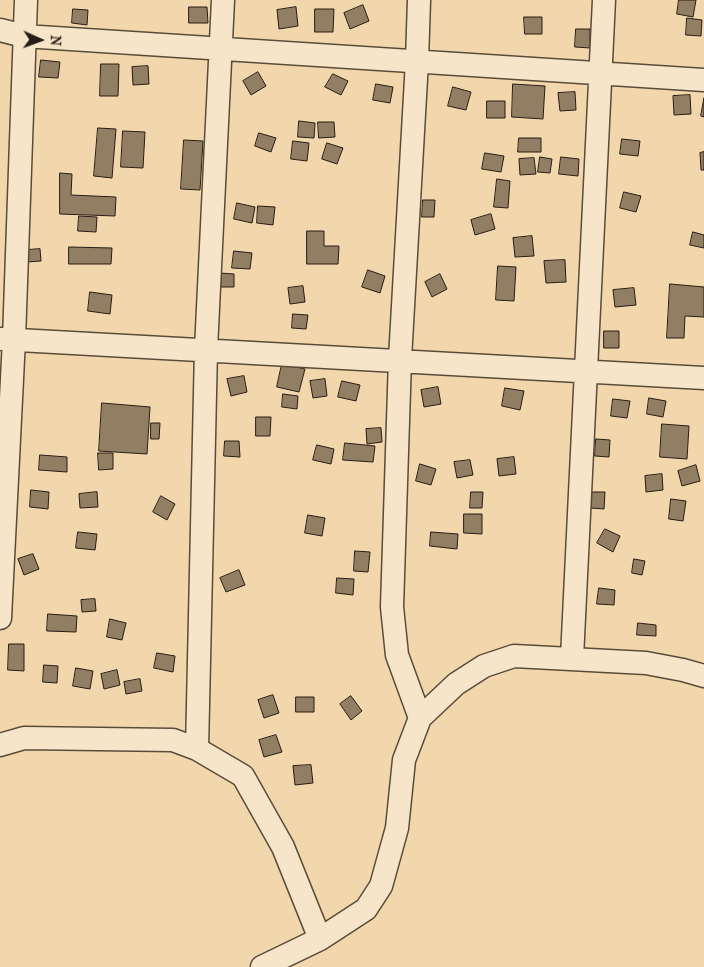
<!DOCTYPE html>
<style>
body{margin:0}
#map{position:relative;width:704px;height:967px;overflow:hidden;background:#f1d7ab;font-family:"IM FELL French Canon",serif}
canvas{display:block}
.north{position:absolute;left:15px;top:15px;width:50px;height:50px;-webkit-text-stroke:4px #f6e5c8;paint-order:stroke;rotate:92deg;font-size:14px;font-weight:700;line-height:20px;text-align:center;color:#281d15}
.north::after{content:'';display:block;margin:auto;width:18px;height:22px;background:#281d15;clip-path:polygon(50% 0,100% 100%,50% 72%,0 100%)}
</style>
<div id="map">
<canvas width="704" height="967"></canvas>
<div class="north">N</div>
</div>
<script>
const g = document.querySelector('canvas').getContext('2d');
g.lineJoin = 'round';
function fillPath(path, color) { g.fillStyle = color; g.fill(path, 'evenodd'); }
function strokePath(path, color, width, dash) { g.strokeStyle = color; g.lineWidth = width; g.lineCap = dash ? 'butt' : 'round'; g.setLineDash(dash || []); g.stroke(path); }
const building = new Path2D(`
 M679 0H696L693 17 677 14Z
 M363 5 369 21 350 29 344 13Z
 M189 7H207L208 23H189Z
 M296 7 298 26 279 29 277 10Z
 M73 9 88 10 87 25 72 23Z
 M315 9H334L333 32H315Z
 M524 17H542V34H525Z
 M687 18 702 20 701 36 686 35Z
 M576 29H590V48L575 47Z
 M41 60 60 62 58 78 39 77Z
 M101 64H119L118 96H100Z
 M148 66 149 84 133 85 132 67Z
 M258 72 266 86 251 95 243 81Z
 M333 74 348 81 341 95 325 87Z
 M376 84 393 87 390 103 373 100Z
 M513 84 545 86 543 119 512 117Z
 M453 87 471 92 466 110 448 106Z
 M575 92 576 110 560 111 558 93Z
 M690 95 691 114 674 115 673 96Z
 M704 98V117L701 116Z
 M487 101H505V118H487Z
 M299 121 315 123 314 138 298 137Z
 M318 122H334L335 137 319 138Z
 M98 128 116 129 112 178 94 176Z
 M123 131 145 132 143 168 121 167Z
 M259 133 276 138 271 152 255 146Z
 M519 138H541V152H518Z
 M622 139 640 141 638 156 620 154Z
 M184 140 203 141 200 190 181 189Z
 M293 141 309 143 307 161 291 159Z
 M327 143 343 148 337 164 322 159Z
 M704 152V170H701L700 153Z
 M485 153 504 156 501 172 482 169Z
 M540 157 552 159 550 173 538 172Z
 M561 157 579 159 578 176 559 174Z
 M534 158 536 174 520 175 519 159Z
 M60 173 72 174 71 195 116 197 115 216 60 214Z
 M497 179 510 181 508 208 494 207Z
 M624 192 641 196 636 212 620 208Z
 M423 200H435L434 217H422Z
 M237 203 255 207 252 223 234 219Z
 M258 206 275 207 273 225 257 223Z
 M491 214 495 229 475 235 471 220Z
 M79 216 97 217 96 232 78 231Z
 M307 231H324V246H339L338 264H307Z
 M693 232 704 235V248L690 245Z
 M532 236 534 256 515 257 513 238Z
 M69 247 112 248 111 264H69Z
 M40 249 41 261 27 262V250Z
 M234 251 252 253 250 269 232 268Z
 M565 260 566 282 546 283 544 261Z
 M498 266 516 267 514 301 496 300Z
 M368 270 385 276 380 293 362 287Z
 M220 273 234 274V287H219Z
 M440 274 447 289 432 297 425 282Z
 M670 284 704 287V317L685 316 684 338H667Z
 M303 286 305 302 290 304 288 288Z
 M634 288 636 305 615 307 613 290Z
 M90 292 112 295 110 314 88 311Z
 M293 314 308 315 306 329 292 328Z
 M604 331H619V348H604Z
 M282 364 305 369 299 392 277 387Z
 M244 376 247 392 231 396 227 379Z
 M325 379 327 396 313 398 310 381Z
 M342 381 360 385 356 401 338 397Z
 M438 387 441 404 424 407 421 390Z
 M505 388 524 391 520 410 502 406Z
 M283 394 298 396 297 409 282 407Z
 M649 398 666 401 663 417 647 414Z
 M613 399 630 401 627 418 611 416Z
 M102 403 150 407 147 454 99 451Z
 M256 417H271L270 436H256Z
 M151 423H160L159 439H151Z
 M662 424 689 426 687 459 660 457Z
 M381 428 382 442 367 444 366 429Z
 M596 439 610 440 609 457 595 456Z
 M225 441H239L240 457 224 456Z
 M345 443 375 446 373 462 343 460Z
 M317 445 334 449 331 464 313 460Z
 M98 453H113V469L99 470Z
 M40 455 67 457V472L39 470Z
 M514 457 516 474 499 476 497 459Z
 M470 460 473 475 457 478 454 462Z
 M420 464 436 469 431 485 416 481Z
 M696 465 700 481 682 486 678 471Z
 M662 474 663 490 646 492 645 476Z
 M31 490 49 492 48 509 30 507Z
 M97 492 98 507 80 508 79 494Z
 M471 492H483L482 508H470Z
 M591 492H605L604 509 590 508Z
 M161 496 175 504 167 520 153 512Z
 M671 499 686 501 683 521 669 519Z
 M464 514H482V534L464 533Z
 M308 515 325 518 322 536 305 533Z
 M605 529 620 536 613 552 597 543Z
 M78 532 97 534 95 550 76 548Z
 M431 532 458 534 457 549 430 546Z
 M355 551 370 552 368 572 354 571Z
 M33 554 39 569 24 575 18 559Z
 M634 559 645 561 642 575 632 573Z
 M239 570 245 585 226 592 220 578Z
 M337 578 354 579 353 595 336 593Z
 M599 588 615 590 614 605 597 604Z
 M95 599 96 611 82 612 81 600Z
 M48 614 77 616 76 632 47 631Z
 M110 619 126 623 122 640 107 637Z
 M638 623 656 625V636L637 635Z
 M9 644H24V671L8 670Z
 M157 653 175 656 173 672 154 668Z
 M44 665 58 666 57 683 43 682Z
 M76 668 93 671 90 689 73 686Z
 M117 670 120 685 104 689 101 674Z
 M140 679 142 691 126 694 124 682Z
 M273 695 279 713 264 718 258 700Z
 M351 696 362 711 351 720 340 704Z
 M296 697H314V712H296Z
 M276 735 282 752 264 757 259 740Z
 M311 765 313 783 295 785 293 766Z`);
const minor = new Path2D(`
 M419 0 417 61 400 359 392 607 397 655 420 718
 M0 30 24 36 704 80
 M0 339 704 378
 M0 618 14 339 26 0
 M572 658 604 0
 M0 745 24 738 173 740 197 749 243 776 283 847 320 939
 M197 749 206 349 223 0
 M262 967 320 939 366 909 381 886 397 828 404 760 420 718 456 684 484 666 514 656 646 663 683 670 704 676`);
fillPath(building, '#917e63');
strokePath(building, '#281d15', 1);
strokePath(minor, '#5a4c3a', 25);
strokePath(minor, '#f6e5c8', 22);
</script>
